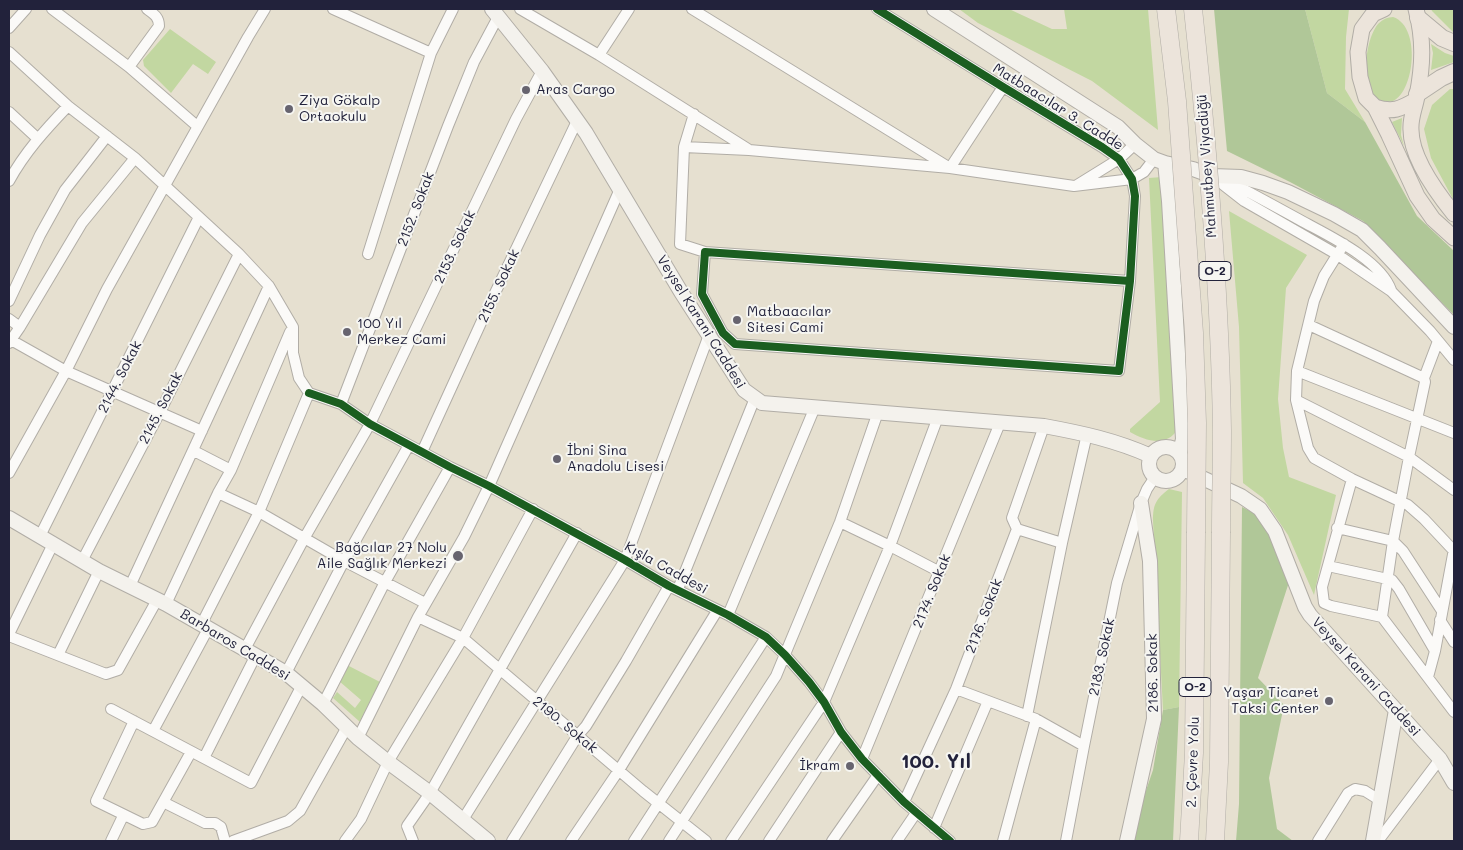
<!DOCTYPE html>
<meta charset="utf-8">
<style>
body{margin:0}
#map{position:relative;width:1463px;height:850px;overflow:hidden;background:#e6e0d0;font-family:Mali,sans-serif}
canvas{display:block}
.frame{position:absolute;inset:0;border:10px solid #22223b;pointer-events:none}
</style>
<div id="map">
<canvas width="1463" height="850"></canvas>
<div class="frame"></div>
</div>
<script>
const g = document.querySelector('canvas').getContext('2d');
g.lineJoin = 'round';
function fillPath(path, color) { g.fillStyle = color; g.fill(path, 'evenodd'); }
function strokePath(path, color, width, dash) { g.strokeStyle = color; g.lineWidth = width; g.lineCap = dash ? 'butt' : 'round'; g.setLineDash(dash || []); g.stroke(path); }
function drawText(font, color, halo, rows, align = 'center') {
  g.font = font + ' Mali,sans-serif'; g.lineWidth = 4; g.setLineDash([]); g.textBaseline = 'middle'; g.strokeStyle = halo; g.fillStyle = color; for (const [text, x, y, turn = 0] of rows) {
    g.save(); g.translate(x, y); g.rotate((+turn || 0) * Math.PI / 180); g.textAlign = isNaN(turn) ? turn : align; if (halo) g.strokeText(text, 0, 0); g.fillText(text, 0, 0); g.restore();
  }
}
const green = new Path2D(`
 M959 9H1009L1052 29H1067L1064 9H1148L1158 130 1092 81 978 23Z
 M1305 9H1349L1346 37 1345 89 1365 122 1327 93Z
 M1431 9H1454V33L1432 11Z
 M1393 17C1424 27 1413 104 1387 102 1357 101 1364 38 1379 23 1383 19 1388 17 1393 17Z
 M170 29 216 62 208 74 193 64 171 93 144 66 143 60Z
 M1431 44 1445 53 1454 56V62L1431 70 1433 53Z
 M1450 89H1454V201L1431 158 1424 129 1432 105Z
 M1402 118 1401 135 1404 146 1392 122Z
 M1162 177 1178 429C1166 448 1146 441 1130 432V429L1160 402 1149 178Z
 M1229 211 1307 255 1286 288 1278 399 1283 448 1289 477 1336 495 1314 595 1288 535 1263 498 1243 483 1239 327Z
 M1169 489 1182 492 1179 707 1163 710 1153 521C1153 504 1156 499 1169 489Z
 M347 665 380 682 360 722 333 698 337 692 355 708 361 700 339 681Z`);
const forest = new Path2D(`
 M1214 9H1305L1327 93 1365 122 1417 216 1454 251V315L1363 221 1290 182 1227 151Z
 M1242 507 1252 512 1265 524 1290 579 1258 678 1284 705 1269 778 1277 829 1293 841H1236L1239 804Z
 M1179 707 1173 841H1132L1140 808 1153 770 1163 710Z`);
const minor = new Path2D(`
 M52 9 129 67 197 126
 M333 9 431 53
 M520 9 599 55 748 149
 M692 9 950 168 1003 87
 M877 9 1003 87 1102 147 1119 159 1132 179 1135 196 1130 281 1119 371 735 344 723 333 702 294 705 252 1130 281
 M9 28 26 9
 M9 52 68 106 135 158 239 254 269 286 293 327V353L299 378 309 393 259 512 201 625
 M599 55 629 9
 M129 67 159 26C159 17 154 14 147 9
 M9 112 37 138
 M694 114 684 147 749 150 950 168 1074 186 1132 179 1144 172 1154 159
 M684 147 680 244 705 252
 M1212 176 1244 201 1338 255 1391 291 1430 331 1454 360
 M1221 180 1239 187C1260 198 1280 209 1300 220 1327 235 1380 259 1391 290
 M9 181C25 152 45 130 68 106
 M1077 185 1119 159 1135 144
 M1344 244 1324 276 1314 301 1297 371 1296 400 1308 448 1314 458 1352 479 1408 505 1424 519 1454 551
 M368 254 431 53 453 9
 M9 301 40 235 65 190 107 136
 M9 319 20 327
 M1309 325 1424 378
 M11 340 66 371 202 431
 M9 343 20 327 82 223 135 158
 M1297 371 1454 433
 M309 393 341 404 370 424 450 467 489 486 625 560 669 586 728 615 766 637 785 655 809 682 824 702 841 732 862 759 904 802 950 841
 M1296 400 1409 457 1454 490
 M341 404 448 126 474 62 498 17
 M194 451 231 470
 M422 452 485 314 577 121
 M9 473 66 371 107 289 248 37 265 9
 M1352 479 1322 587 1324 603 1331 606 1382 617 1454 712
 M218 493 259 512 344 561 425 603
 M840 522 890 546 940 572
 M1337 528 1393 541 1403 551 1442 611
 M1017 529 1062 543
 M40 536 199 217
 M82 561 160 412 239 254
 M1328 566 1392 580 1399 589 1435 651
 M130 586 269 286
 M678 589 755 398
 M166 604 218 493 231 470 290 332
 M728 615 815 407
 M418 617 463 638 643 791 706 841
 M1382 617 1393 541 1409 457 1425 382 1424 378 1438 341
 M1440 620 1454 642
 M9 634 53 544
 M9 636 106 674 118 670 157 600
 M245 649 305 537 370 424 516 119 542 71
 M58 655 99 571
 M286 673 344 561 409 445
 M1428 677 1435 651 1454 549
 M956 689 1036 719 1084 746
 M323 704 385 582 450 467
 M111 709 251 783 301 687
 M1027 716 1062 543 1087 434
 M134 721 96 801 143 824 152 822 191 752
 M153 731 208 629
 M358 738 418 617 464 537 489 486 620 189
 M204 758 256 655
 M862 759 1000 423
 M163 802 205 823H215L221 827 225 841
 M904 802 956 689 1017 529 1012 518 1044 426
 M462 821 625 560 709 335
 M934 828 988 701
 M111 841 123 816
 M233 841 288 821 300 811 347 727
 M345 841 361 819 388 762 463 638 533 509
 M413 841 407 826 430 793 577 533
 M512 841 578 735 586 726 626 661 669 586
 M571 841 619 770 717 611
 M634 841 766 637
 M669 841 776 676 840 522 878 412
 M731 841 824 702 890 546 938 417
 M769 841 841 732
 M832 841 878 775
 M897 841 916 813
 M1003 841 1036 719
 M1066 841 1084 746 1117 583 1141 503 1147 489 1155 477
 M1318 841 1348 793 1355 789 1365 791 1381 801
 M1378 841 1440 759`);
const secondary = new Path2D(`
 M492 9 542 71 586 133 681 292 744 390 762 403 1044 426C1082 433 1115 440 1151 456
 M934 9 1118 127 1135 144 1154 159 1165 163 1193 169 1212 176 1241 177 1263 183 1288 192 1334 214 1362 230 1380 248 1454 327
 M1165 163 1169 201 1183 439 1180 453
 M1149 464a17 17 0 1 1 34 0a17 17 0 1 1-34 0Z
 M1183 469 1241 496 1260 509 1275 531 1305 607 1310 615 1440 759 1454 783
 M9 518 99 571 166 604 286 673 323 704 358 738 388 762 430 793 488 841
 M1127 841 1154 719 1150 561 1141 503
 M1373 841 1396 710`);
const primary = new Path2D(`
 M1384 9 1373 14 1362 29 1358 52 1360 77 1366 98 1375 107 1389 135 1417 196 1433 219 1454 238
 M1416 9C1424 40 1423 65 1417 96 1415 108 1410 118 1411 130 1411 157 1437 193 1454 214
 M1375 107C1393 113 1400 109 1416 100`);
const trunk = new Path2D(`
 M1418 18 1442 38 1454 43
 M1417 94 1441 78 1454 72`);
const motorway = new Path2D(`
 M1189 841 1194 753 1196 533
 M1215 841 1219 762 1221 533`);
const motorwayBridge = new Path2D(`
 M1166 9 1177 101 1194 333 1197 423 1196 533
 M1193 9C1208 149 1220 290 1222 431 1222 465 1221 499 1221 533`);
const cycleway = new Path2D(`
 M877 9 1003 87 1102 147 1119 159 1132 179 1135 196 1130 281 1119 371 735 344 723 333 702 294 705 252 1130 281
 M309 393 341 404 370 424 450 467 489 486 625 560 669 586 728 615 766 637 785 655 809 682 824 702 841 732 862 759 904 802 950 841`);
const markers = [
 [526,90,5,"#67646f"],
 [289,109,5,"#67646f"],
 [737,320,5,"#67646f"],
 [347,332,5,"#67646f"],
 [557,459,5,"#67646f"],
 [458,556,6,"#67646f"],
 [1329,701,5,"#67646f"],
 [850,766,5,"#67646f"]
];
const shields = [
 [1215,271,32],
 [1195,687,32]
];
const shieldNames = [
 ["O-2",1215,271],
 ["O-2",1195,687]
];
const poiNames = [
 ["Aras Cargo",536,90],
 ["Ziya Gökalp",299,101],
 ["Ortaokulu",299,117],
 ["Matbaacılar",747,312],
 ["Sitesi Cami",747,328],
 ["100 Yıl",357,324],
 ["Merkez Cami",357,340],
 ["İbni Sina",567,451],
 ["Anadolu Lisesi",567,467],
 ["Bağcılar 27 Nolu",447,548,"right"],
 ["Aile Sağlık Merkezi",447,564,"right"],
 ["Yaşar Ticaret",1319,693,"right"],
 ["Taksi Center",1319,709,"right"],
 ["İkram",840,766,"right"]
];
const streetNames = [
 ["Matbaacılar 3. Cadde",1058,107,32],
 ["Mahmutbey Viyadüğü",1207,166,-94],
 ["2152. Sokak",416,209,-69],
 ["2153. Sokak",455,247,-65],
 ["2155. Sokak",499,286,-65],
 ["Veysel Karani Caddesi",701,322,58],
 ["2144. Sokak",120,377,-63],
 ["2145. Sokak",161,408,-63],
 ["Kışla Caddesi",666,568,29],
 ["2174. Sokak",932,591,-68],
 ["2176. Sokak",984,616,-69],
 ["Barbaros Caddesi",235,645,31],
 ["2183. Sokak",1102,657,-78],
 ["2186. Sokak",1153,673,-91],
 ["Veysel Karani Caddesi",1366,677,48],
 ["2190. Sokak",565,725,40],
 ["2. Çevre Yolu",1193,762,-88]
];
const districtNames = [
 ["100. Yıl",936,762]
];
fillPath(green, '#c2d7a1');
fillPath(forest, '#b0c798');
strokePath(minor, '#b1ada6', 12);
strokePath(secondary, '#b1ada6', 16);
strokePath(primary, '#b1ada6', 17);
strokePath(trunk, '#b1ada6', 18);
strokePath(motorway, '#b1ada6', 19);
strokePath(minor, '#fbfaf8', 10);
strokePath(secondary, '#f4f2ed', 14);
strokePath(primary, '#ece4db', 15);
strokePath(trunk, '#ece4db', 16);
strokePath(motorway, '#ece4db', 18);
strokePath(motorwayBridge, '#b1ada6', 19, []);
strokePath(motorwayBridge, '#ece4db', 18);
strokePath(cycleway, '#1b5e20', 8);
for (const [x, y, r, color] of markers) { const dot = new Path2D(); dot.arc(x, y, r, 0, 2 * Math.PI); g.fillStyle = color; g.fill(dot); strokePath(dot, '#f6f6f2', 2); }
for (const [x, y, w] of shields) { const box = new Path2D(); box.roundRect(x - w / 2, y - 9.5, w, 19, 4); g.fillStyle = '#f6f6f2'; g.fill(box); strokePath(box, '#22223b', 1); }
drawText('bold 12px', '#22223b', null, shieldNames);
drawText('14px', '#22223b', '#f6f6f2', poiNames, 'left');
drawText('14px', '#22223b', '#f6f6f2', streetNames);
drawText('bold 19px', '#22223b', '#f6f6f2', districtNames);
</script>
